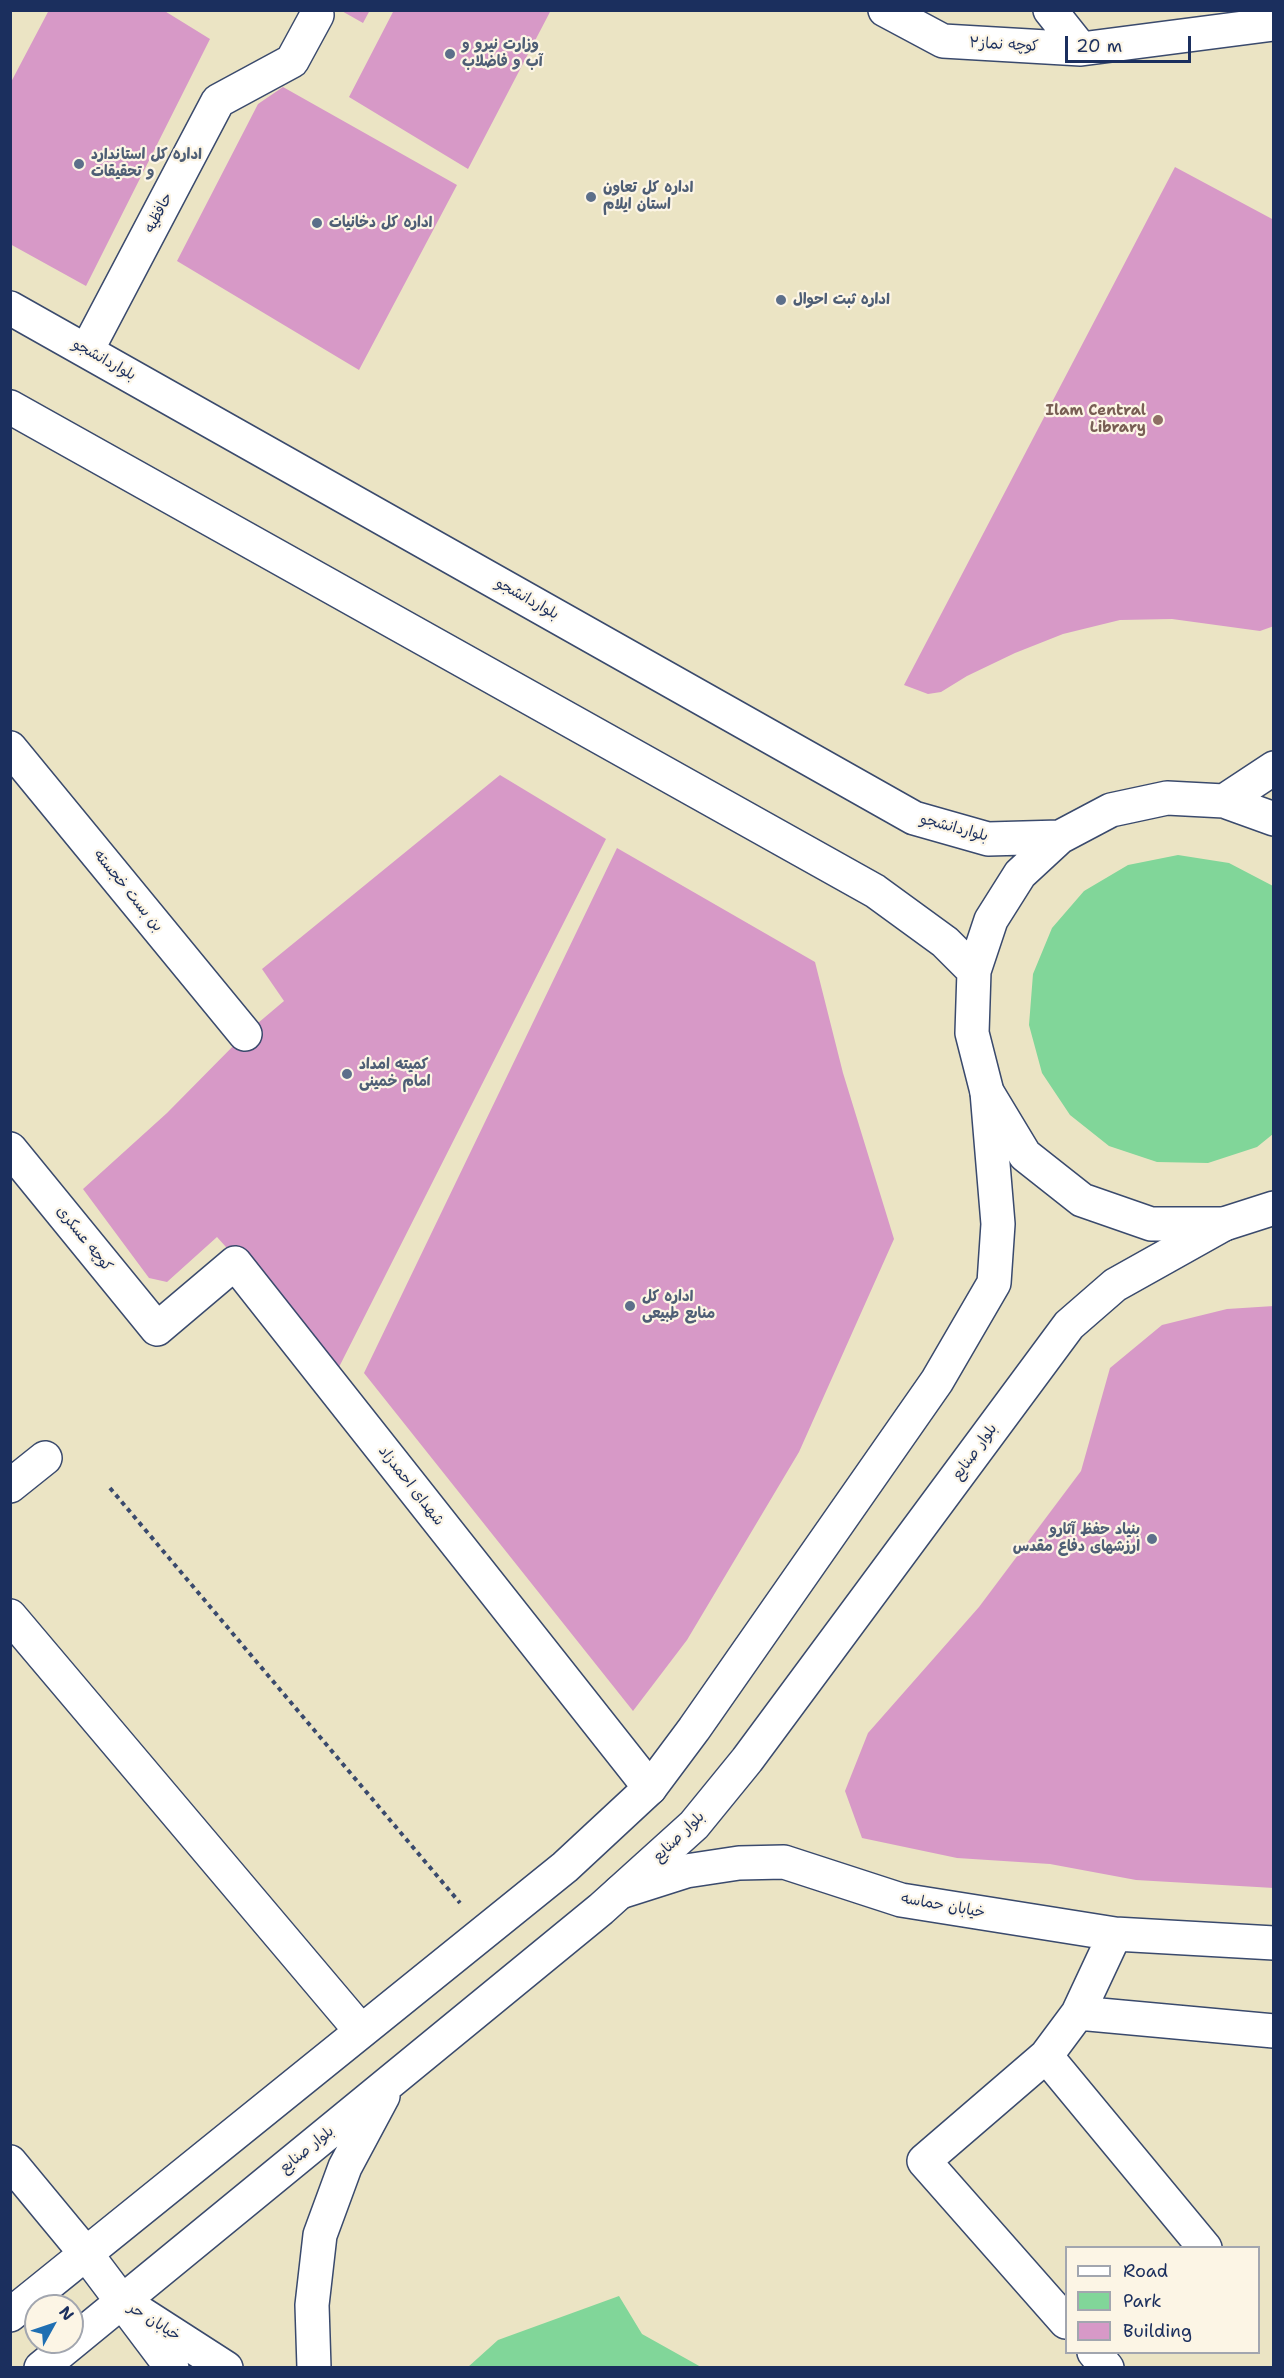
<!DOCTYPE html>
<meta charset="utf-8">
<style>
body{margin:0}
#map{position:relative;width:1284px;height:2378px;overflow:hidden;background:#ebe4c4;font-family:"Shantell Sans",sans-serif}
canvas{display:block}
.frame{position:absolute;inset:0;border:12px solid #1b2f5e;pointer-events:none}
.legend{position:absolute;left:1065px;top:2246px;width:195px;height:108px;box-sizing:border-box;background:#fcf5e5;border:2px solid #a2a6af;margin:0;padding:8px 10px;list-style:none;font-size:18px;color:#1b2f5e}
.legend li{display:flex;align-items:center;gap:12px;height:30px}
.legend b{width:30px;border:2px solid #a2a6af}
.north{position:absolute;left:24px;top:2294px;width:60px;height:60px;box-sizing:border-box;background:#fcf5e5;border:2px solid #a2a6af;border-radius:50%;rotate:50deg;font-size:16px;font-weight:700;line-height:24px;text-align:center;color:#1b2f5e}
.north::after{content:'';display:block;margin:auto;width:21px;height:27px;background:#1f6fb2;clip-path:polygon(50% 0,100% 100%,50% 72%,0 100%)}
.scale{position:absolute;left:1065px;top:36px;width:126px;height:27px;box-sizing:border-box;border:3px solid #1b2f5e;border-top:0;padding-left:8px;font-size:18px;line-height:21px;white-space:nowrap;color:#1b2f5e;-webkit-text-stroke:4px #fcf5e5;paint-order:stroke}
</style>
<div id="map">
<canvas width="1284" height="2378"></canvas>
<div class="frame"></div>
<ul class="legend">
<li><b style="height:8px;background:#fff"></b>Road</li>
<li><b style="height:16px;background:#81d699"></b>Park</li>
<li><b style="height:16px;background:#d799c7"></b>Building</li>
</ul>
<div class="north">N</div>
<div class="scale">20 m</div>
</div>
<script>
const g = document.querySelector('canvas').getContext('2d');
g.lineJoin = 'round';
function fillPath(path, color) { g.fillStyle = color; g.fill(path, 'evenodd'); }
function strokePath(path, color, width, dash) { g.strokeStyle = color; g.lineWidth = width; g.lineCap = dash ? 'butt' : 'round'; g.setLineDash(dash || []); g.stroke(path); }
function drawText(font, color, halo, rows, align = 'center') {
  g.font = font + ' "Shantell Sans","Playpen Sans Arabic",sans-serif'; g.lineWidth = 4.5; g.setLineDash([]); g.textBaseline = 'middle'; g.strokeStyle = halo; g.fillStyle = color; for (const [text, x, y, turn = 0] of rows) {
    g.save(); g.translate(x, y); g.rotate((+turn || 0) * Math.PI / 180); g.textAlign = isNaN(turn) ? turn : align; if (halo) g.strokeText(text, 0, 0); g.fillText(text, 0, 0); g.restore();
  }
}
const green = new Path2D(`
 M1178 855 1229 863 1273 886V1134L1257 1147 1208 1163 1157 1162 1109 1146 1070 1115 1042 1073 1029 1025 1033 974 1052 928 1084 891 1128 865Z
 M619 2296 642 2334 701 2367H468L498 2340Z`);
const building = new Path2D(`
 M49 10H163L210 39 86 286 10 244V84Z
 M340 10H370L363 23Z
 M394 10H551L468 169 349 97Z
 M283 87 457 185 359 370 177 261 258 104Z
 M1175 167 1274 220V626L1260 631 1172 619 1120 620 1063 634 1015 653 967 676 941 692 928 694 904 685Z
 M500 775 606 839 337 1371 217 1237 167 1282 149 1278 83 1189 167 1113 245 1034 284 1001 262 969Z
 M617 848 815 962 843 1073 894 1239 799 1452 687 1640 633 1711 364 1373Z
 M1274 1306V1888L1136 1880 1050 1864 957 1858 862 1838 845 1791 868 1733 979 1607 1081 1471 1110 1368 1162 1325 1227 1309Z`);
const path = new Path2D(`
 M110 1488 460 1903`);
const minor = new Path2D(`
 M885 10 943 41 1081 49 1274 24
 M1050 10 1081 49
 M87 350 218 101 292 61 317 15
 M10 748 245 1034
 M10 1149 157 1329 235 1263 650 1788
 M10 1486 45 1458
 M10 1616 361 2031
 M620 1892 686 1871 739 1863 784 1862 901 1900 1115 1934 1274 1943
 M1078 2013 1274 2031
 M1046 2056 1205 2248
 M1066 2322 924 2161 1046 2056 1078 2013 1115 1934
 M1094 2352 1107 2368`);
const tertiary = new Path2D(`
 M10 2162 87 2255 172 2368
 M139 2312 226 2368
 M10 2315 565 1867 650 1788 694 1729 937 1381 994 1283 998 1224 987 1092
 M41 2368 601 1909 694 1825 747 1760 1069 1325 1115 1285 1224 1224
 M314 2368 312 2305 320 2235 345 2167 383 2096`);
const secondary = new Path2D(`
 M10 308 914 818 988 839 1060 837
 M10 407 875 891 945 942 974 971
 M1224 801 1274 768
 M1274 819 1224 801 1167 798 1111 810 1060 837 1020 874 991 920 974 971 972 1033 987 1092 1025 1155 1082 1200 1151 1224H1224L1274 1208`);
const markers = [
 [450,54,6,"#5c6f8a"],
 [79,164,6,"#5c6f8a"],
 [591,197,6,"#5c6f8a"],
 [317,223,6,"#5c6f8a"],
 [781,300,6,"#5c6f8a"],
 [1158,420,6,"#8d6e63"],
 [347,1074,6,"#5c6f8a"],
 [630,1306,6,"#5c6f8a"],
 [1152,1539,6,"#5c6f8a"]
];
const serviceNames = [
 ["وزارت نیرو و",462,45],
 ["آب و فاضلاب",462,62],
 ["اداره کل استاندارد",91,155],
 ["و تحقیقات",91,172],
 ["اداره کل تعاون",603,188],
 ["استان ایلام",603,205],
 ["اداره کل دخانیات",329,223],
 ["اداره ثبت احوال",793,300],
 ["کمیته امداد",359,1065],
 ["امام خمینی",359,1082],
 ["اداره کل",642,1297],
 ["منابع طبیعی",642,1314],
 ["بنیاد حفظ آثارو",1140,1530,"right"],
 ["ارزشهای دفاع مقدس",1140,1547,"right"]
];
const streetNames = [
 ["کوچه نماز۲",1004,45,3],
 ["حافظیه",159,213,-62],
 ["بلواردانشجو",104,360,29],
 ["بلواردانشجو",527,599,29],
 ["بلواردانشجو",954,828,15],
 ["بن بست خجسته",128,891,51],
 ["کوچه عسکری",84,1239,51],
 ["بلوار صنایع",975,1452,-54],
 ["شهدای احمدزاد",411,1486,52],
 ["بلوار صنایع",679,1837,-44],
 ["خیابان حماسه",943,1906,10],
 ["بلوار صنایع",307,2150,-39],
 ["خیابان حر",154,2322,32]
];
const educationNames = [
 ["Ilam Central",1146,411],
 ["Library",1146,428]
];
fillPath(green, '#81d699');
fillPath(building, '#d799c7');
strokePath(minor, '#3a4a6d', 36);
strokePath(tertiary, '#3a4a6d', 36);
strokePath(secondary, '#3a4a6d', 36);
strokePath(path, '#3a4a6d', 4, [4.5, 4.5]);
strokePath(minor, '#fff', 33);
strokePath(tertiary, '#fff', 33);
strokePath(secondary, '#fff', 33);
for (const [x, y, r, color] of markers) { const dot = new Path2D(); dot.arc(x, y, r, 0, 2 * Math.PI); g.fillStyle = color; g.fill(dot); strokePath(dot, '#fcf5e5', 2); }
drawText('bold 15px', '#4e5e75', '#fcf5e5', serviceNames, 'left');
drawText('15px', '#1b2f5e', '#fcf5e5', streetNames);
drawText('bold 15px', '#785e54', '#fcf5e5', educationNames, 'right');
</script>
